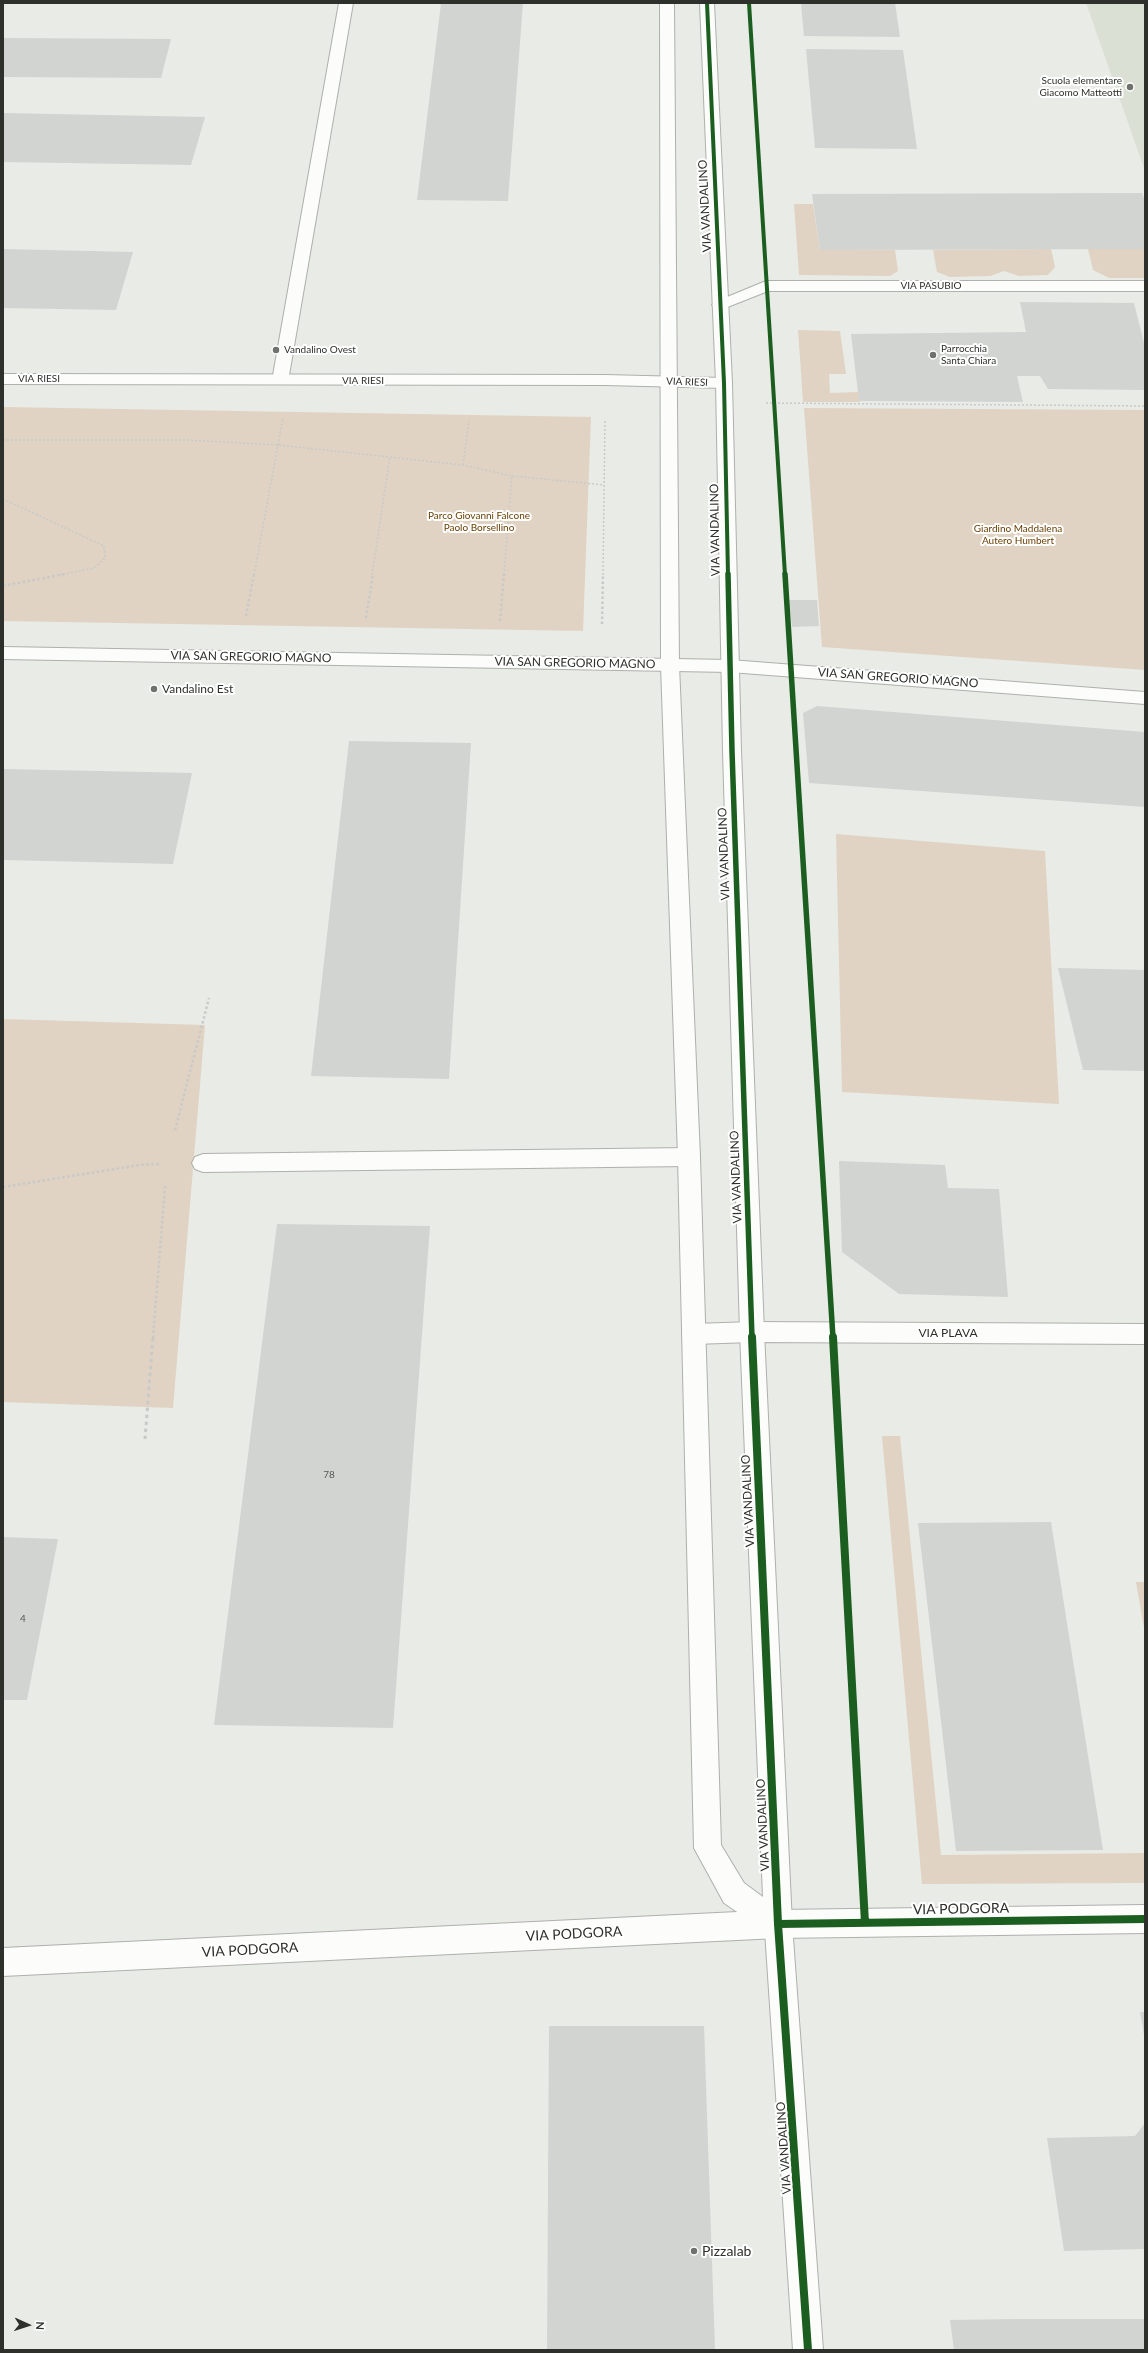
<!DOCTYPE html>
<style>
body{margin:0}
#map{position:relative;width:1148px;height:2353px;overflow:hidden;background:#e9ebe6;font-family:Lato,sans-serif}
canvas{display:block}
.frame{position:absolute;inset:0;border:4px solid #2e302c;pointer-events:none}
.north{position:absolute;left:8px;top:2305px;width:40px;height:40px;-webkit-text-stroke:3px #fff;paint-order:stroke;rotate:93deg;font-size:11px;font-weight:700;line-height:16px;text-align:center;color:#2e302c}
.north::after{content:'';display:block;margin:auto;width:14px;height:18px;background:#2e302c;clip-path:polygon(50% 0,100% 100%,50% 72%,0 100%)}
</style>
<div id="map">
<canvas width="1148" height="2353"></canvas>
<div class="frame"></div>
<div class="north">N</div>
</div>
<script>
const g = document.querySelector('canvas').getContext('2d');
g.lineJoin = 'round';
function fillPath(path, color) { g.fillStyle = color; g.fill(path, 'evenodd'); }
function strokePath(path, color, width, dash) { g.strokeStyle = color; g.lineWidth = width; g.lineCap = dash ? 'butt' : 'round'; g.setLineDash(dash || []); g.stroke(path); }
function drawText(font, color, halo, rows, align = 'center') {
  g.font = font + ' Lato,sans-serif'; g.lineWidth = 4; g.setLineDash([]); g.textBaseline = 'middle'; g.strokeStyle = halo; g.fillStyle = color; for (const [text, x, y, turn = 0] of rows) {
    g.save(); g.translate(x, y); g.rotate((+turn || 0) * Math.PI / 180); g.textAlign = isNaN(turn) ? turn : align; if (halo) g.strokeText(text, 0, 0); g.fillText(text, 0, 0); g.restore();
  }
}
const built = new Path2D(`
 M1086 3H1145V171Z`);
const green = new Path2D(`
 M794 204H813L820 250H895L898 271 890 276 799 275Z
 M1051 249 1055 267 1048 275 1019 276 1004 271 990 276 950 277 937 272 933 250Z
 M1088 249H1145V278H1109L1093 270Z
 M798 330 840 331 846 374H829L830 393 858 392 860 402H803Z
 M3 407 591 417 583 631 3 621Z
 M804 408 1145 410V670L822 647Z
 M836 834 1045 851 1059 1104 842 1092Z
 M3 1019 205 1025 173 1408 3 1402Z
 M882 1436H900L941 1855 1145 1853V1883L922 1884Z
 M1136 1582H1145V1634Z`);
const building = new Path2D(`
 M441 3H523L508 201 417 200Z
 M801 3H895L900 37 804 36Z
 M3 38 171 39 161 78 3 77Z
 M806 49 903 50 917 149 815 148Z
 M3 113 205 117 191 165 3 162Z
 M1142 193 1145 201V249L820 250 812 194Z
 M3 249 133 252 116 310 3 308Z
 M1020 302 1134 303 1145 347V390L1048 389 1040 376H1017L1023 402 859 401 851 334 1026 332Z
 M789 600H817L819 626 792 627Z
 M817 706 1145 732V807L809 783 803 713Z
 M349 741 471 743 449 1079 311 1076Z
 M3 769 192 773 173 864 3 860Z
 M1058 968 1145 970V1071L1083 1070Z
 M839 1161 945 1165 948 1188 999 1189 1008 1297 899 1294 842 1252Z
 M277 1224 430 1226 393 1728 214 1725Z
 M1051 1522 1103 1850 956 1851 918 1523Z
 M3 1537 58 1539 27 1700H3Z
 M1140 2012H1145V2035H1144Z
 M549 2026H704L715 2350H547Z
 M1145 2123V2249L1064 2251 1047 2138 1135 2136Z
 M1019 2319H1145V2350H954L950 2320Z`);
const pathFar2 = new Path2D(`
 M766 403 1145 406
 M3 440H188L278 445 463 465 512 476 604 485
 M463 465 469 420
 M3 499 104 546 105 558 94 568 60 575
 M254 575 283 418
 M372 575 390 457
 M504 575 512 476
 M603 575 605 419`);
const pathFar1 = new Path2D(`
 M3 586 65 574
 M246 616 254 574
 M366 618 373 574
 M500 621 504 574
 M602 624 603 574
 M175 1130 209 998
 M3 1187 140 1165 161 1164
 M153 1338 165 1186`);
const path = new Path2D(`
 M145 1439 153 1337`);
const lane = new Path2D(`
 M339 3H353L288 381 286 384H274L272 381Z
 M766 281H1145V291H768L725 308 720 310 712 305 715 302Z`);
const street = new Path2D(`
 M3 374 605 375 724 378 730 380 732 383 730 386 724 388 605 385 3 384Z
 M3 647 730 660 1145 692V704L730 672 3 659Z
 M689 1148 697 1151 700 1157 697 1163 689 1166 203 1172 195 1169 192 1163 195 1157 203 1154Z
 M752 1322 1145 1324V1344L752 1342 694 1344 686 1341 682 1334 686 1327 694 1324Z
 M1145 1905V1933L778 1938 3 1976V1948L778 1910Z`);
const secondary = new Path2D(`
 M660 3H674L679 665 700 1157 721 1845 744 1883 763 1897 740 1332 723 751 716 383 700 3H714L732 383 741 751 764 1332 792 1924 823 2350H793L765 1931 724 1903 694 1848 678 1157 661 665Z`);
const cyclewayFar2 = new Path2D(`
 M707 3 724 383 728 575
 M749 3 785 575`);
const cyclewayFar1 = new Path2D(`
 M728 574 732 751 752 1338
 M785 574 833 1338`);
const cycleway = new Path2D(`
 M752 1337 778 1924 808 2350
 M833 1337 865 1923
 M778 1924 1145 1919`);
const markers = [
 [1130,87,4,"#6f716d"],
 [276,350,4,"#6f716d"],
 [933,355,4,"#6f716d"],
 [154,689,4,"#6f716d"],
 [694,2251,4,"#6f716d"]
];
const farPoinames = [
 ["Scuola elementare",1122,81,"right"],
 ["Giacomo Matteotti",1122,93,"right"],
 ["Parrocchia",941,349],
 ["Santa Chiara",941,361],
 ["Vandalino Ovest",284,350]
];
const farStreetnames = [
 ["VIA PASUBIO",931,286],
 ["VIA RIESI",39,379],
 ["VIA RIESI",363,381],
 ["VIA RIESI",687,382,2]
];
const farParknames = [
 ["Parco Giovanni Falcone",479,516],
 ["Paolo Borsellino",479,528],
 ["Giardino Maddalena",1018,529],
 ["Autero Humbert",1018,541]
];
const numberNames = [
 ["78",329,1475],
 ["4",23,1619]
];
const streetNames = [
 ["VIA VANDALINO",705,206,-93],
 ["VIA VANDALINO",715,530,-91],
 ["VIA SAN GREGORIO MAGNO",251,657,1],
 ["VIA SAN GREGORIO MAGNO",575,663,1],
 ["VIA SAN GREGORIO MAGNO",898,678,4],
 ["VIA VANDALINO",724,854,-92],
 ["VIA VANDALINO",736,1177,-92],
 ["VIA PLAVA",948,1333],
 ["VIA VANDALINO",748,1501,-93],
 ["VIA VANDALINO",763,1825,-93],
 ["VIA VANDALINO",784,2148,-94]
];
const poiNames = [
 ["Vandalino Est",162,689]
];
const nearStreetnames = [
 ["VIA PODGORA",961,1909,-1],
 ["VIA PODGORA",574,1934,-3],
 ["VIA PODGORA",250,1950,-3]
];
const nearPoinames = [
 ["Pizzalab",702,2251]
];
fillPath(built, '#dbe0d4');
fillPath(green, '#e0d3c3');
fillPath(building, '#d1d4d1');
strokePath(lane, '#aeb0ab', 2);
strokePath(street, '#aeb0ab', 2);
strokePath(secondary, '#aeb0ab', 2);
strokePath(pathFar2, '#c9cac7', 1.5, [2, 2]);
strokePath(pathFar1, '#c9cac7', 2.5, [2.5, 2.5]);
strokePath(path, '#c9cac7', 3, [3.5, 3.5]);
fillPath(lane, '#fcfcfb');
fillPath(street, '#fcfcfb');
fillPath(secondary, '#fcfcfb');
strokePath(cyclewayFar2, '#1b5e20', 4);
strokePath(cyclewayFar1, '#1b5e20', 5.5);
strokePath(cycleway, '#1b5e20', 8);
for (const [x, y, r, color] of markers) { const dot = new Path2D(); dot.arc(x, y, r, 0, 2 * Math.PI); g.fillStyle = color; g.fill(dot); strokePath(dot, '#fff', 1.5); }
drawText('10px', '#2e302c', '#fff', farPoinames, 'left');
drawText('10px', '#2e302c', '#fff', farStreetnames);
drawText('10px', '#673e00', '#fff', farParknames);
drawText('10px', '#575955', null, numberNames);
drawText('12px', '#2e302c', '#fff', streetNames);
drawText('12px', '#2e302c', '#fff', poiNames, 'left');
drawText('14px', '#2e302c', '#fff', nearStreetnames);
drawText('14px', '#2e302c', '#fff', nearPoinames, 'left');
</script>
